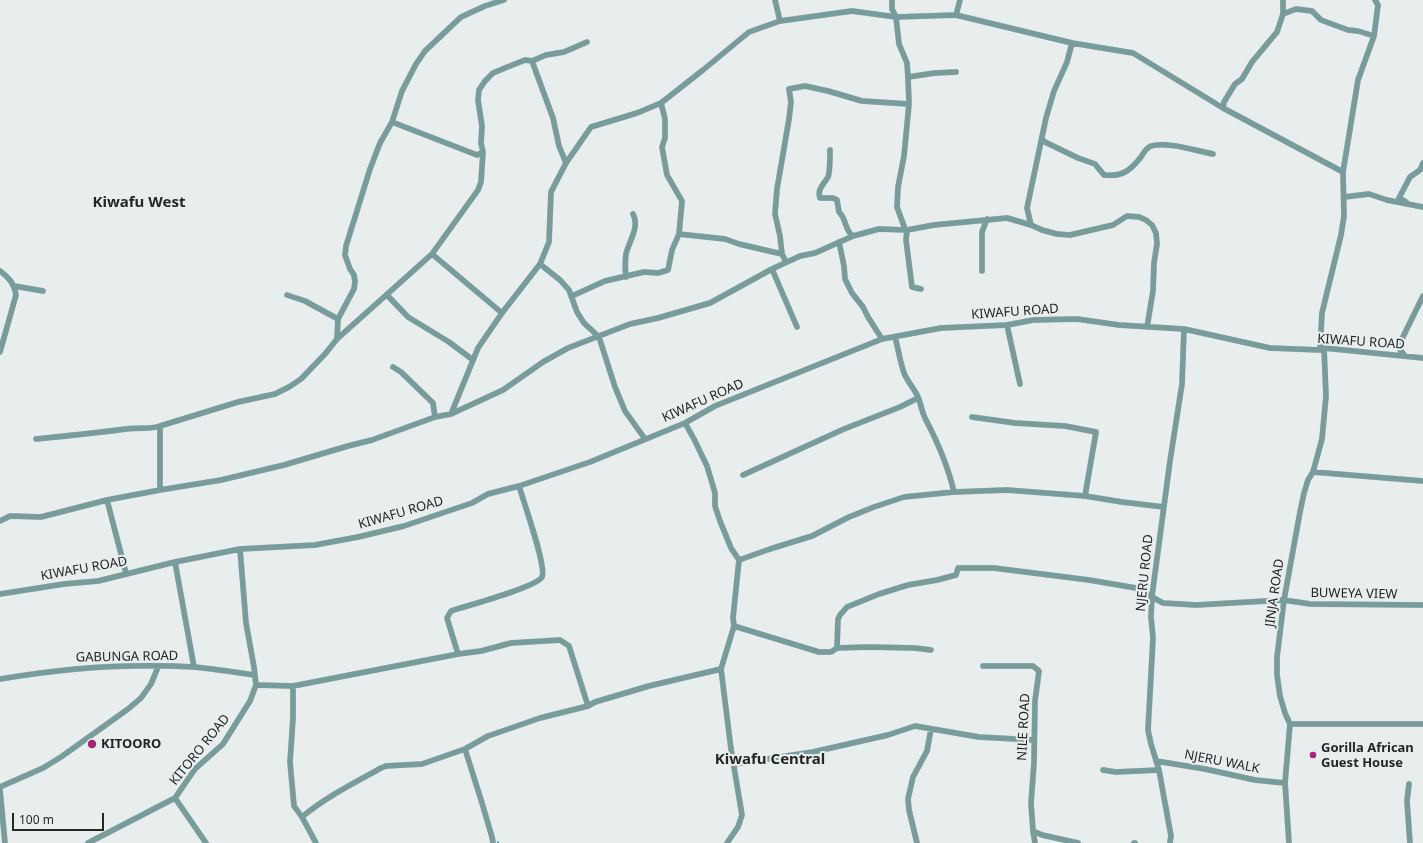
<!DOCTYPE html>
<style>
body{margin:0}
#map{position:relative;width:1423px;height:843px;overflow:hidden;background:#e8eded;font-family:"Noto Sans",sans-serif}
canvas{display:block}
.scale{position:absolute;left:12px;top:813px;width:92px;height:18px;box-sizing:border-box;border:2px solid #252727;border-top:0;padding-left:5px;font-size:12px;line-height:14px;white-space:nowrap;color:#252727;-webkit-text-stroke:3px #e8eded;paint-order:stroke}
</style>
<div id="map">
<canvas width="1423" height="843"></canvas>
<div class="scale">100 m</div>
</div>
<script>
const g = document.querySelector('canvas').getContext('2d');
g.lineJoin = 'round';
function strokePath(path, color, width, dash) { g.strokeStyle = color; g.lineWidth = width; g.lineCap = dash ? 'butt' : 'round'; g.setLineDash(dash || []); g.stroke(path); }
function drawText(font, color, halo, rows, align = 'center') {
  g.font = font + ' "Noto Sans",sans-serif'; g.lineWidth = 4; g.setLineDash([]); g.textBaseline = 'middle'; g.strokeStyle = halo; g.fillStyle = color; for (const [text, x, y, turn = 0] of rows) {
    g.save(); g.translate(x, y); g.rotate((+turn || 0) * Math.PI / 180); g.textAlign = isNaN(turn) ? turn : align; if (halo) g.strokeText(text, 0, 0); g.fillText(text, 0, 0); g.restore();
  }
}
const stream = new Path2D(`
 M498 842V843`);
const minor = new Path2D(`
 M775 0 780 21
 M892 0V9L896 17 899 44 907 63 908 77 909 104 904 156 898 187 897 207 905 229
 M1283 14 1296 9 1312 11 1321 20 1348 30 1358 31 1374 36
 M956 15 960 0
 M908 77 935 73 956 72
 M661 103 665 119V138L662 147 667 175 682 201 679 234 725 239 739 244 782 254
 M1223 108 1224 102 1235 84 1242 79 1252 62 1277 32 1283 14V0
 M392 122 477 155 483 152
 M1042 139 1045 142 1078 158 1095 164 1104 175C1122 177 1130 171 1141 157 1144 152 1146 148 1151 146 1166 141 1197 151 1213 154
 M830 150C830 157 830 172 828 177 824 184 817 189 820 198H833L837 200 839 212C847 219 844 230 853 236
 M566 163 591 127 637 113 661 103 703 70 749 32 780 21 852 11 896 17 956 15 1072 43 1133 53 1223 108 1343 172
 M1344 197 1369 194 1387 200 1423 207
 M1406 202 1399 198 1410 177 1420 170 1423 163
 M1031 225 1027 208 1046 118 1054 91 1067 62 1072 43
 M907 230 906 240 912 287 921 289
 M839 242 844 266 845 279 852 293 863 307 868 317 882 339
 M432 254 502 313
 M786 262 782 254 780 236 775 214 777 189 789 119 791 102 789 89 805 86 828 91 862 101 909 104
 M540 264 560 280 569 290 577 312 584 323 599 337 615 387 625 411 645 439
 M772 269 797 327
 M0 271C9 278 14 283 16 295L0 352
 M982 271V232L987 219
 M626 277C625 269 625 262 626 254 629 241 640 227 633 214
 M14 286 43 291
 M287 295 305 301 338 319
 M387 295 408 317 449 342 473 360
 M572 296 605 281 644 272 658 273 668 270 672 250 679 234
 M1007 325 1020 384
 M895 337C898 348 900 361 904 373 907 381 914 388 918 397 921 404 922 413 926 420 938 443 948 466 954 492
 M337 339 338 319 354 289 355 282 354 275 350 269 345 255 346 246 370 169 380 143 392 122 402 91 416 64 425 51 461 17 485 6 504 0
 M1320 350 1322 313 1341 235 1344 216 1343 172 1358 80 1374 36 1378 5 1375 0
 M1405 356 1398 347 1423 296
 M393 367 401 372 433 403 435 417
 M451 414 478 348 502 313 540 264 549 242 551 192 566 163 559 146 553 118 532 61
 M972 417 1015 423 1065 426 1096 432 1085 496
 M685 423 694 439 707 466 715 493V506L720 521 731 548 739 560 733 618 734 626 721 669 731 749 742 815 738 827 727 843
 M36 439C66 436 96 433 126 429 138 427 149 430 160 426
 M1313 472 1423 481
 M743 475 844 429 900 407 918 398
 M160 490V426L238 402 275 394 289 387 301 379 325 354 337 339 432 254 478 190 481 182 483 152 481 143 482 126 478 100 479 90 485 81 493 73 505 68 525 60 532 61 546 55 564 52 587 42
 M107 500 126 573
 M0 521 10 516 41 517 107 500 160 490 221 480 284 465 348 446 372 440 435 417 451 414 503 390 543 362 568 348 630 324 658 318 710 303 772 269 800 256 815 253 853 236 879 229 907 230 934 225 1007 218 1031 225 1042 230 1057 234 1070 235 1113 225 1127 216 1139 217 1146 220 1152 225 1156 233 1157 244 1154 263 1153 291 1147 327
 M739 560 770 549 812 536 849 517 874 507 904 497 954 492 1007 490 1085 496 1122 502 1164 507
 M175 562 194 667
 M0 594 64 584 98 581 175 562 240 549 315 545 358 537 404 526 472 503 488 494 519 486 590 462 685 423 715 406 882 339 941 328 1007 325 1033 320 1077 319 1119 325 1184 329 1270 348 1320 350 1324 348 1423 358
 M734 626 819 652H831L837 648 867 647 915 648 931 650
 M837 648 838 619 840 615 847 607 879 594 908 585 937 580 956 575 958 568H994L1089 580 1136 588 1163 603 1196 605 1284 600 1310 604 1423 605
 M458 654 447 618 451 611C466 606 537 587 542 577 547 567 523 500 519 486
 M983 666H1033L1039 671 1035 701 1034 763 1031 803 1033 831 1035 843
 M0 679C64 668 129 663 194 667 214 669 234 672 254 675
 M256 685 293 686 458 654 481 651 511 643 560 640 569 646 588 706
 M293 686V718L290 762 294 806 302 817 316 843
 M1290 724H1423
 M465 749 482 803 492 837 493 843
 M1156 761 1205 769 1255 780 1285 783
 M734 764 813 752 888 735 915 726 979 737 1034 740
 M1103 770 1116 772 1159 770
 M1409 784 1407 801 1410 843
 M0 787 43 768 61 757 128 709 141 698 151 684 158 667
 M0 790 5 843
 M175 798 206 843
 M302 817C326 797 354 783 381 768L386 766 422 764 465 749 488 736 520 725 540 718 588 706 595 702 649 686 721 669
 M1033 831 1042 835 1078 843
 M88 843 175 798 195 769 223 744 250 701 256 685 254 667 246 623 240 549
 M917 843 909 810 908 799 913 777 927 751 931 729
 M1134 843H1135
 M1170 843 1171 836 1159 770 1151 744 1148 730 1153 638 1151 617 1152 596 1170 461 1182 384 1184 329
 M1289 843 1285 783 1290 724 1285 713 1280 696 1277 675V657L1284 600 1300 512 1304 493 1308 480 1313 472 1322 439 1326 396 1324 348`);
const markers = [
 [92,744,5,"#a52576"],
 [1313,755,4,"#a52576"]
];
const streetNames = [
 ["KIWAFU ROAD",1015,312,-4],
 ["KIWAFU ROAD",1361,342,4],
 ["KIWAFU ROAD",703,401,-24],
 ["KIWAFU ROAD",401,513,-16],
 ["KIWAFU ROAD",84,569,-10],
 ["NJERU ROAD",1145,573,-84],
 ["JINJA ROAD",1275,593,-82],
 ["BUWEYA VIEW",1354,594,1],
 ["GABUNGA ROAD",127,657,-1],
 ["NILE ROAD",1024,727,-87],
 ["KITORO ROAD",200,750,-51],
 ["NJERU WALK",1222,762,11]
];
const poiNames = [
 ["KITOORO",101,744],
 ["Gorilla African",1321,748],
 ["Guest House",1321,763]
];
const quarterNames = [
 ["Kiwafu West",139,203],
 ["Kiwafu Central",770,760]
];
strokePath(stream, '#57b2b4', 2);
strokePath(minor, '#c5c9c9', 6);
strokePath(minor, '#789c9c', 5.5);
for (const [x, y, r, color] of markers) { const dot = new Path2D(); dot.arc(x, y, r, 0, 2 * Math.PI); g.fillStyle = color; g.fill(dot); strokePath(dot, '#e8eded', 1.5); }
drawText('13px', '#252727', '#e8eded', streetNames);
drawText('bold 13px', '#252727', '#e8eded', poiNames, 'left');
drawText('bold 15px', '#252727', '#e8eded', quarterNames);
</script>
